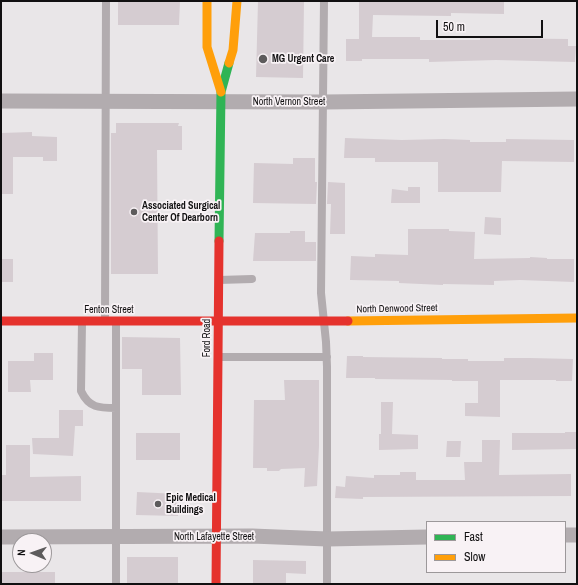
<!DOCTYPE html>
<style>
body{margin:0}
#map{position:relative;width:578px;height:585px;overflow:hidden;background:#e9e6e8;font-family:"Archivo Narrow",sans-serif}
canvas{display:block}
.frame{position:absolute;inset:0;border:2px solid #111011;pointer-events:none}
.legend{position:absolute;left:426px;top:521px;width:140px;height:52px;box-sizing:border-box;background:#f8f2f5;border:1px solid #9c989a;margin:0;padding:5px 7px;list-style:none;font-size:12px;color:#111011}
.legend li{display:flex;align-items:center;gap:8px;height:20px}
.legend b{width:20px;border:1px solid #9c989a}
.north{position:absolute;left:12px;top:533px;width:40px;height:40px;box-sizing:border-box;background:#f8f2f5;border:1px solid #9c989a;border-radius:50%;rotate:272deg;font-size:11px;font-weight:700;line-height:16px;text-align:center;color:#111011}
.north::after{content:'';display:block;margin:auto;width:14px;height:18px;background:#5d5b5c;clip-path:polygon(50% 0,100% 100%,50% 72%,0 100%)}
.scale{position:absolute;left:436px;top:20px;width:107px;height:18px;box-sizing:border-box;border:2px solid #111011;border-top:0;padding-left:5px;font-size:12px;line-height:14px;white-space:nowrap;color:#111011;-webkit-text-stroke:3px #f8f2f5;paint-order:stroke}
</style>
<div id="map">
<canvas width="578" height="585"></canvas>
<div class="frame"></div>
<ul class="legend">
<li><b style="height:5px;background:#30b455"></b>Fast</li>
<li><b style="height:5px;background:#ff9f0a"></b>Slow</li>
</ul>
<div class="north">N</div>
<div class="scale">50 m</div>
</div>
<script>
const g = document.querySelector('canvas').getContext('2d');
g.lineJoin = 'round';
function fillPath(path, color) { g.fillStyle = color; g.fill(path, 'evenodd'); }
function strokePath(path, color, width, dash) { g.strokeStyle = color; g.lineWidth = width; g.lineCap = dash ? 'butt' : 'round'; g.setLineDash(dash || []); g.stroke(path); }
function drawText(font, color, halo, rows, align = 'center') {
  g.font = font + ' "Archivo Narrow",sans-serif'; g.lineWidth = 3.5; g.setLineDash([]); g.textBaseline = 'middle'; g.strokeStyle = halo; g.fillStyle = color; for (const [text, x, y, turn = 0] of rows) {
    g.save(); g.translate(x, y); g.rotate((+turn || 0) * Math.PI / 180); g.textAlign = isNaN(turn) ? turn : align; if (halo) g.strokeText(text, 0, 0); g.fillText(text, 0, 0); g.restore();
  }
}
const building = new Path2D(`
 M118 1H180L179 25H118Z
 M258 1H304L303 78 256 77Z
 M359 1H504V14L451 13V16L373 15 372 37H420V40H480V38L568 39V46H576L575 62 496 60 429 62V59H362V61H346V39H359Z
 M116 123H179L178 126H182V150H157L158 274H111V133H116Z
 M32 132V136L57 137V161H43V157H13V194H1V133Z
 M345 138 402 140 444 139 470 140V142H506V139L574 140V162L502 161 501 192H438V162H375V158H344Z
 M293 158H315V182H317L316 204 253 203 254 163 293 164Z
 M328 182 345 183V234H330L331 204H327Z
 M408 187H420V203H391L392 189 408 191Z
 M485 217 501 218V235L484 234Z
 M408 229H449V231L475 232 474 259 530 258V257L547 258V259H574V282L520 280 494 281V285L443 284V285L399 283V281L350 280 351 256 375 257V254L408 255Z
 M290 231H305V242H316V261H253L255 233H290Z
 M1 259H13V282H1Z
 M122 337 180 338 181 395H142V369H122Z
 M34 353H53V380H30L31 392H8V361H34Z
 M347 356H363V357L442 358V359H468V361H504V358H530L573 359 572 381H556V380H500V417L465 416V403H478V381H452V380L375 379V378H346Z
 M284 380H319V446L317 486 304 487 305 468 281 469 279 471H267V468H253L254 400H285Z
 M381 402H393L392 434 418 435V449L379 450V434H381Z
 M59 410H83V426H75L73 456 33 454 32 438H59Z
 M565 432H577V449L512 450V433H565Z
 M136 433H180V460H136Z
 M482 440H500L499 475 571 474V496L363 497V499L335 498 336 486 345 487 346 476 374 478V475H400V472H416V480H465L464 462H482Z
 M447 441H461L460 457H446Z
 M6 445H30V477L81 476V501H1V475H6Z
 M137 492 179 494 178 516 136 515Z
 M127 557H178V584H127Z
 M253 560 306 561V574L286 573V584H253Z
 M1 572H55V584H1Z`);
const lane = new Path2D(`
 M324 1 321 293 326 342 327 367V584
 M219 280 252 279
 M105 320 106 1
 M116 321V584
 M82 322 81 391C89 408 99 408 116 408
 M219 357H327`);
const street = new Path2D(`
 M1 101 324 102 577 99
 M565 535H577
 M1 537 252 536 327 539 427 537`);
const fast = new Path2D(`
 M219 241 221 92 229 63`);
const slow = new Path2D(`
 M207 1V47L221 92
 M229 63 233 50 237 1
 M348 321 577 318`);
const jam = new Path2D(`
 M1 321H348
 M216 584 219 241`);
const markers = [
 [263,59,5,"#5d5b5c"],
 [134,212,4,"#5d5b5c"],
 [158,504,4,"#5d5b5c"]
];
const poiNames = [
 ["MG Urgent Care",272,59],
 ["Associated Surgical",142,206],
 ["Center Of Dearborn",142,218],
 ["Epic Medical",166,498],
 ["Buildings",166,510]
];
const streetNames = [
 ["North Vernon Street",289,102],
 ["North Denwood Street",397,309,-1],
 ["Fenton Street",109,310],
 ["Ford Road",207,338,-90],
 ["North Lafayette Street",214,537]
];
fillPath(building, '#d5ccd1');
strokePath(lane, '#b2acaf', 8);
strokePath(street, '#b2acaf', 15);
strokePath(fast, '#30b455', 9);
strokePath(slow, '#ff9f0a', 9);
strokePath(jam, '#e5322d', 9);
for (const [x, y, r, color] of markers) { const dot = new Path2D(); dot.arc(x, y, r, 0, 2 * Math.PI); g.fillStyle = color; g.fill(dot); strokePath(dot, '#f8f2f5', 1.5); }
drawText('bold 10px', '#111011', '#f8f2f5', poiNames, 'left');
drawText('10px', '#111011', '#f8f2f5', streetNames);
</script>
